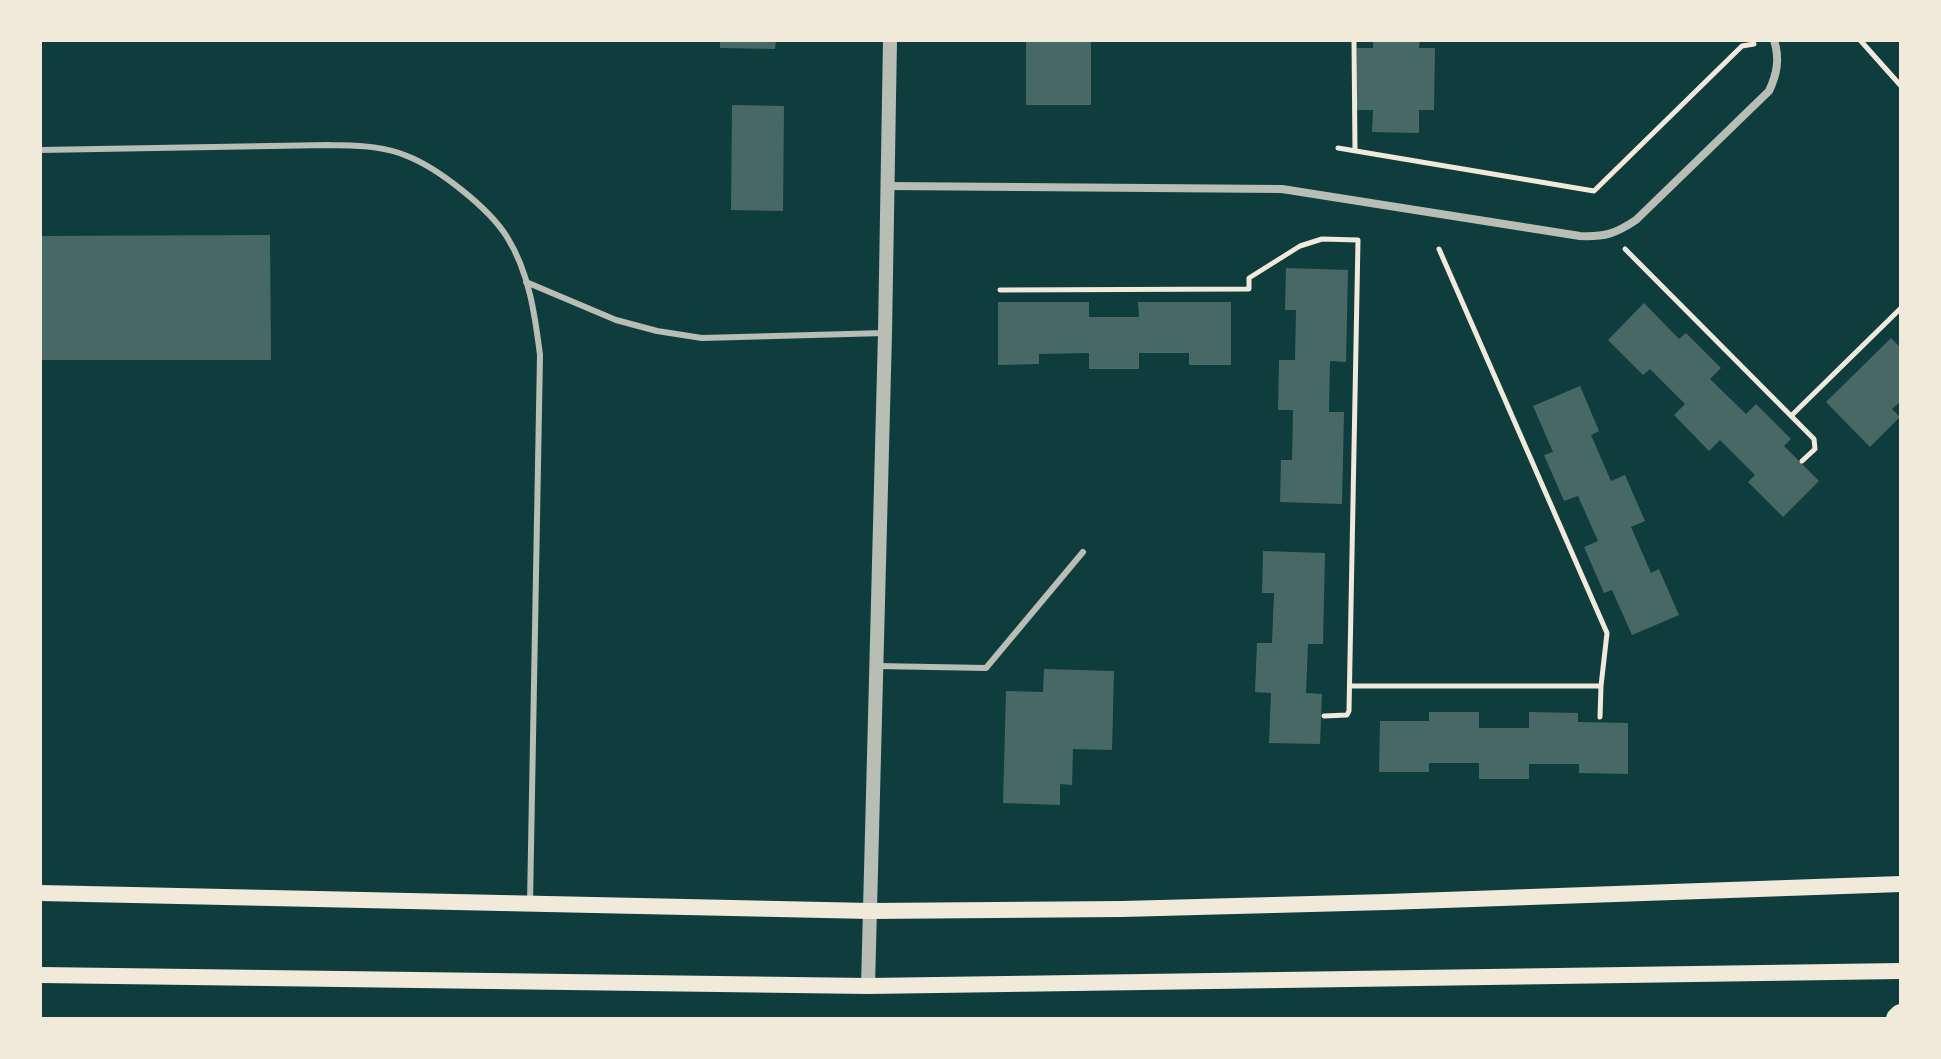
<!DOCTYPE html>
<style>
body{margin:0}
#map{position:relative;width:1941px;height:1059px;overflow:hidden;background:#0f3d3e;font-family:Figtree,sans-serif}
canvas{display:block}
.frame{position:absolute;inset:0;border:42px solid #f1e9da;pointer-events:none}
</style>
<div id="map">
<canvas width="1941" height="1059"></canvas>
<div class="frame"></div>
</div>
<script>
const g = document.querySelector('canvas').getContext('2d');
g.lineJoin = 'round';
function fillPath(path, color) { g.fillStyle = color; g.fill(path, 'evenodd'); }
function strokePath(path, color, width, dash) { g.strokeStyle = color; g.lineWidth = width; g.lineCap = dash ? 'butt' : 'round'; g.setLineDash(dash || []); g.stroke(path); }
const building = new Path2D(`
 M720 40H776L775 49 720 48Z
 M1026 40H1091V105H1026Z
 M1373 40H1420L1419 48H1435L1434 110H1419V133L1372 132 1373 110H1357V48H1373Z
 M732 105 784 106 783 211 731 210Z
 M270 235 271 360H40V236Z
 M1286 268 1348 270 1346 362 1330 361 1329 412H1344L1342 504 1280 502 1281 460H1292L1293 410H1278L1279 360H1295L1296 310H1285Z
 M998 302H1089V317H1139L1138 302H1231V365H1189V353H1139V369H1089V353L1039 354V364L998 365Z
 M1644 303 1679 339 1686 333 1721 368 1710 379 1746 414 1756 404 1791 439 1784 446 1819 481 1783 517 1748 482 1755 475 1720 440 1709 451 1674 415 1685 404 1650 369 1643 375 1608 340Z
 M1891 338 1901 348V401L1892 409 1900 417 1870 447 1826 402Z
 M1580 386 1599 431 1591 435 1611 481 1625 475 1645 521 1631 527 1651 573 1659 569 1679 615 1632 635 1612 590 1604 593 1584 547 1598 541 1578 496 1564 501 1544 455 1553 452 1533 406Z
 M1263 551 1325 553 1323 644H1308L1306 693 1322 694 1320 744 1269 743 1271 693 1255 692 1257 643H1272L1274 593H1262Z
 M1044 669 1114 671 1112 750 1073 749 1072 785 1060 784V805L1003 803 1006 691 1043 692Z
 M1429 712H1479V728H1529V712L1578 713V722L1628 723V774L1579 773V764H1529V779H1479V763H1429V772H1379L1380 721H1429Z`);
const path = new Path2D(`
 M1354 40 1355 151
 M1860 40 1901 86
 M1338 148 1594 191 1742 46 1754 44
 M1439 249 1607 633 1601 686 1600 717
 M1625 249 1814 439 1815 449 1802 461
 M1000 290 1249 289V278L1300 246 1322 239 1358 240 1349 711 1347 715 1324 716
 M1791 416 1901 308
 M1350 686H1601`);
const service = new Path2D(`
 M40 150 328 145C355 146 382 145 407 156 438 168 489 208 507 237 529 272 535 315 540 355L530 903
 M526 282 616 320 657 331 702 338 885 333
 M877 666 986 668 1083 552`);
const minor = new Path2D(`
 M888 186 1282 189 1580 236C1605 237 1615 234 1636 220L1769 91C1777 74 1780 59 1774 40`);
const tertiary = new Path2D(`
 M868 986 885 333 890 40`);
const secondary = new Path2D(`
 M40 893 870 911 1122 909 1387 902 1901 884
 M40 975 868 986 1901 971`);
const motorway = new Path2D(`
 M1898 1019 1901 1016`);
fillPath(building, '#486865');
strokePath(path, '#f1e9da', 5);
strokePath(service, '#b8beb3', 6);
strokePath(minor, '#b8beb3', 8);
strokePath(tertiary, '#b8beb3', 14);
strokePath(secondary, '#f1e9da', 16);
strokePath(motorway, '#f1e9da', 24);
</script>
